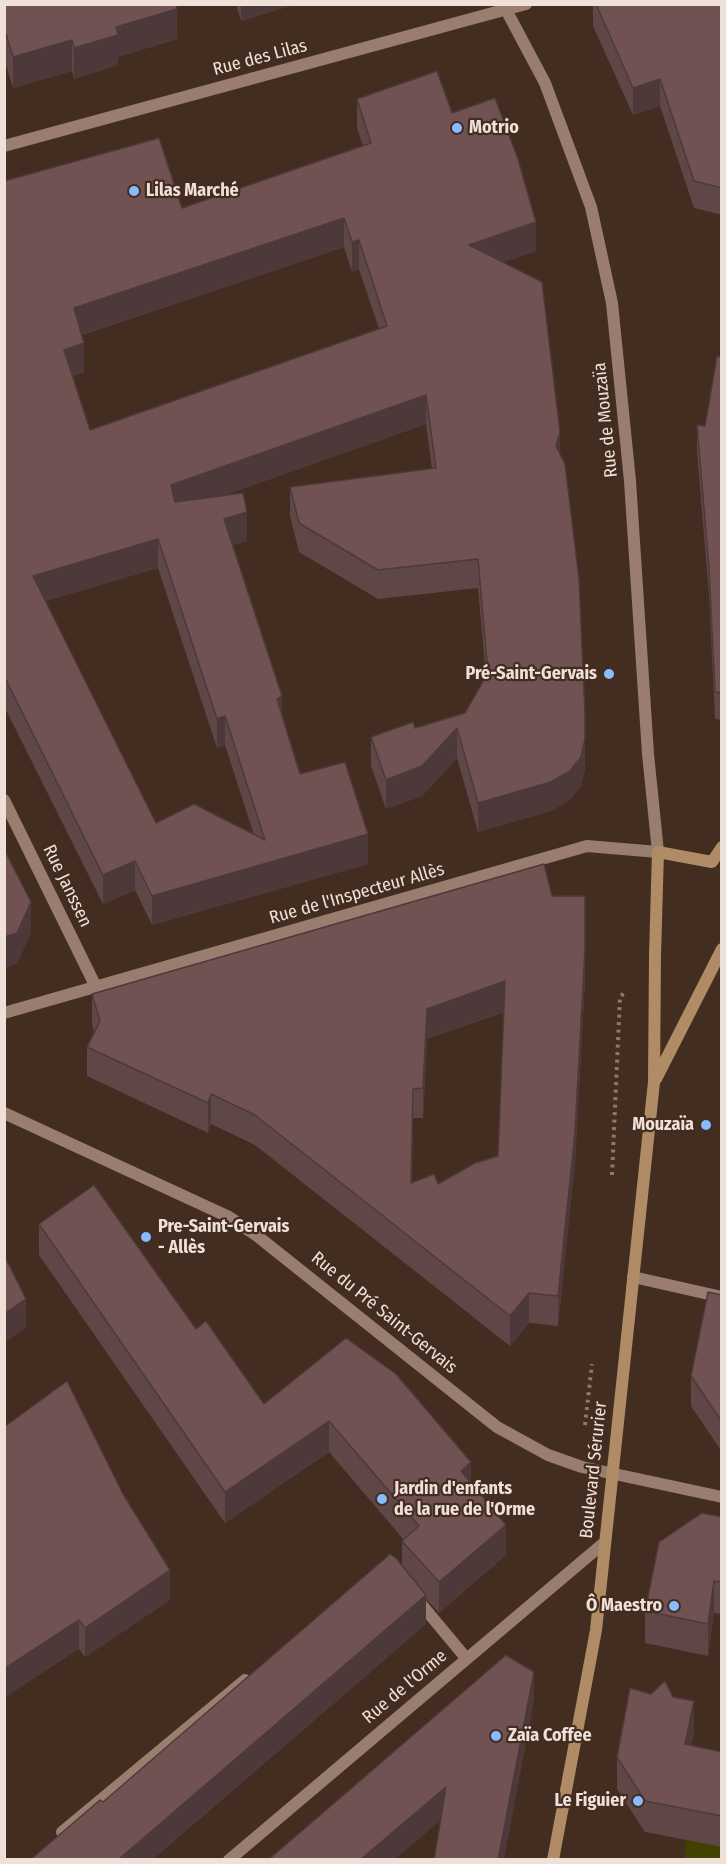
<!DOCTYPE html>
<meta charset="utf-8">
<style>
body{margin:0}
#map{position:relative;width:726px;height:1864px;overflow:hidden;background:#432c20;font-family:"Fira Sans Condensed",sans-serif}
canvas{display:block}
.frame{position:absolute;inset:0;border:6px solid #efe0d8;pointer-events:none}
</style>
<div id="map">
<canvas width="726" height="1864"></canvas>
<div class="frame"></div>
</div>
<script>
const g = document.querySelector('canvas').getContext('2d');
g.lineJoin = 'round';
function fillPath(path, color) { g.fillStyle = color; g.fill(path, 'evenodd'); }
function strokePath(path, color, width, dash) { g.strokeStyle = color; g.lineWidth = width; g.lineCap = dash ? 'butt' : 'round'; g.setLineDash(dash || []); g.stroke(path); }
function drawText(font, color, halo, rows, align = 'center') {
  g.font = font + ' "Fira Sans Condensed",sans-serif'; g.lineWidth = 4.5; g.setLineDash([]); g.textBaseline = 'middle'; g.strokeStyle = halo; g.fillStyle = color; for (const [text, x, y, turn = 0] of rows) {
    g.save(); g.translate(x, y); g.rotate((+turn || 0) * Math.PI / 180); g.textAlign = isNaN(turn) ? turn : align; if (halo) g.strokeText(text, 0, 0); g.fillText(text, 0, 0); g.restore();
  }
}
const green = new Path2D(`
 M686 1840 721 1847V1859H684Z`);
const path = new Path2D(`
 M612 1175 620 997 625 992
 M585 1425 592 1364`);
const lane = new Path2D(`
 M633 1277 722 1297
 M416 1598 466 1658
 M62 1832 245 1680`);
const street = new Path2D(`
 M4 146 526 4
 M4 800 96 987
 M4 1013 587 846 658 852 648 754 630 481 612 303 591 207 545 83 503 4
 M4 1113 229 1217 256 1235 497 1427 548 1455 582 1467 722 1497
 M229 1860 605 1542`);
const secondary = new Path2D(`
 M656 1079 722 949
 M553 1860 596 1630 654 1082 655 955 658 852 712 862 722 847`);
const wall = new Path2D(`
 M4 4 177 39 118 57V65L74 79 72 71 13 88 6 65H4Z
 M236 4H296L241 21Z
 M593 4H722V215L694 208 660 106 633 115 593 26Z
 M357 99 452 113 536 251 504 262 560 455 585 769 581 786 570 800 551 811 478 832 457 758 422 796 386 809 371 766V737L415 728 465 713 486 677 478 588 378 599 299 552 290 516V487L432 469 426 424 225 495 247 541 232 545 282 715 300 774 368 864 152 925 135 890 103 904 4 706V181L182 208 363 146 357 128ZM344 247 352 272 359 269 379 329 90 430 73 376 84 372 82 335ZM158 568 217 748 225 745 254 835 156 823 45 601Z
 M722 357V720L715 719 709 595 697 452V425L705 426Z
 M552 896 585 979 575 1162 558 1326 529 1323 510 1346 255 1145 211 1124 208 1133 87 1076V1047L94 1032 92 1024V994ZM504 1012 498 1156 438 1184 412 1183 413 1118H423L427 1039Z
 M39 1224 196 1329 264 1404 346 1338 471 1483 506 1555 439 1613 426 1599V1624L152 1860H30L402 1566V1541L404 1540 329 1452 225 1523 39 1255Z
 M722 1295V1449H720L691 1406V1376Z
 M4 1427 170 1600 85 1657 79 1649Z
 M722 1517V1614L714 1613 708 1656 645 1643V1611Z
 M651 1694 673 1697 694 1733 691 1745 722 1752V1847L645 1832 617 1789V1757Z`);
const shadedWall = new Path2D(`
 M241 4H296L241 21Z
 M177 9V39L118 57V65L74 79V48L116 27Z
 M6 34V65H4V35Z
 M72 40V71L13 88V57Z
 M660 79V106L633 115V88Z
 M344 218V247L74 337V308Z
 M536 222V251L469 274V245Z
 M359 240V269L352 272V242Z
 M84 343V372L64 379V350Z
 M426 395V424L171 514V485Z
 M560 432V461L556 446Z
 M247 512V541L224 548V519Z
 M158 539V568L33 605V576Z
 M282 696V725L277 699Z
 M225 716V745L217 748V719Z
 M457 728V758L422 796 386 809V780Z
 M585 739V769L581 786 570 800 551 811 478 832V803Z
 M368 834V864L152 925V896Z
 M135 861V890L103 904V875Z
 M585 896V979L575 1162 558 1326V1296Z
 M31 902V933L17 964 4 968V937Z
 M505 981V1011L427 1039 423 1118V1088L427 1009Z
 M413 1089V1118L411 1213V1183Z
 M211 1094V1124L208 1133V1103Z
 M529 1293V1323L510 1346V1316Z
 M26 1299V1328L4 1343V1314Z
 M329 1421V1452L225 1523V1492Z
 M471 1462V1493L461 1471Z
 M506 1525V1555L439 1613V1582Z
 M170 1570V1600L85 1657V1628Z
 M714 1581V1613L708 1656V1624Z
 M426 1595V1624L152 1860H118Z
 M79 1620V1649L4 1698V1669Z
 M534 1672V1701L504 1860H498Z
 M694 1701V1733L685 1776V1744Z
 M446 1787V1816L394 1860H360Z`);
const building = new Path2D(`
 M4 4H176L177 9 116 27 118 35 74 48 72 40 13 57 6 34 4 35Z
 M596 4H722V188L694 181 660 79 633 88Z
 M437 71 452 113 495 98 518 159 536 222 469 245 542 282 560 432 556 446 565 464 579 579 585 714V739L581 757 570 771 551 782 478 803 457 728 422 766 386 780 371 737 413 722 415 728 465 713 488 673 478 559 378 570 299 523 290 487 436 468 426 395 171 485 175 502 243 493 247 512 224 519 282 696 277 699 300 774 345 762 368 834 152 896 135 861 103 875 4 676V181L159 138 182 208 371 143 357 99ZM344 218 352 242 359 240 387 326 90 430 64 350 84 343 74 308ZM158 539 217 719 225 716 265 840 194 804 156 823 33 576Z
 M717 356 722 357V693L715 692 709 568 697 425 705 426Z
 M4 849 31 902 17 933 4 937Z
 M544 864 552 896H585V949L575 1132 558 1296 529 1293 510 1316 255 1115 211 1094 208 1103 87 1047 100 1021 92 994ZM505 981 498 1156 475 1163 438 1184 434 1174 411 1183 413 1089 423 1088 427 1009Z
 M94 1185 196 1329 206 1321 264 1404 346 1338 396 1374 471 1462 461 1471 506 1525 439 1582 402 1541 419 1526 329 1421 225 1492 39 1224Z
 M4 1255 26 1299 4 1314Z
 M708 1292 722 1295V1419H720L691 1376Z
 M67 1381 123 1494 170 1570 85 1628 79 1620 4 1669V1427Z
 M702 1513 722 1517V1582L714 1581 708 1624 645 1611 659 1542Z
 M390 1554 396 1558 426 1595 118 1860H30L100 1800 103 1802Z
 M506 1655 534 1672 498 1860H434L446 1787 360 1860H268Z
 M665 1681 673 1697 694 1701 685 1744 722 1752V1816L645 1801 617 1757 630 1688 651 1694Z`);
const markers = [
 [457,128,6,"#88bafc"],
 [134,191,6,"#88bafc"],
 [609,674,6,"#88bafc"],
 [706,1125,6,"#88bafc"],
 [146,1237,6,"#88bafc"],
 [382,1499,6,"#88bafc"],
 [674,1606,6,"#88bafc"],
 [496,1736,6,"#88bafc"],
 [638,1801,6,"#88bafc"]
];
const streetNames = [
 ["Rue des Lilas",260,58,-15],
 ["Rue de Mouzaïa",606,420,-96],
 ["Rue Janssen",67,886,64],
 ["Rue de l'Inspecteur Allès",357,894,-16],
 ["Rue du Pré Saint-Gervais",384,1313,39],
 ["Boulevard Sérurier",594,1470,-84],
 ["Rue de l'Orme",405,1687,-40]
];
const poiNames = [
 ["Motrio",469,128],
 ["Lilas Marché",146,191],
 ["Pré-Saint-Gervais",597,674,"right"],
 ["Mouzaïa",694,1125,"right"],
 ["Pre-Saint-Gervais",158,1227],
 ["- Allès",158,1248],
 ["Jardin d'enfants",394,1489],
 ["de la rue de l'Orme",394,1510],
 ["Ô Maestro",662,1606,"right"],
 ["Zaïa Coffee",508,1736],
 ["Le Figuier",626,1801,"right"]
];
fillPath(green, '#414100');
strokePath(path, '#8d796f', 4, [3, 4.5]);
strokePath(lane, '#997e70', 12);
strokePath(street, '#997e70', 12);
strokePath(secondary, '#af8c66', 12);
fillPath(wall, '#604747');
fillPath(shadedWall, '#4e393a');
fillPath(building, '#705253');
strokePath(building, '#4e393a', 1.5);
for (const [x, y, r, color] of markers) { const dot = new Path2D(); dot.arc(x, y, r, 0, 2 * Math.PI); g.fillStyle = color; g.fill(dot); strokePath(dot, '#432c20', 2); }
drawText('18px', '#efe0d8', '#432c20', streetNames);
drawText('bold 18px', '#efe0d8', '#432c20', poiNames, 'left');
</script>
